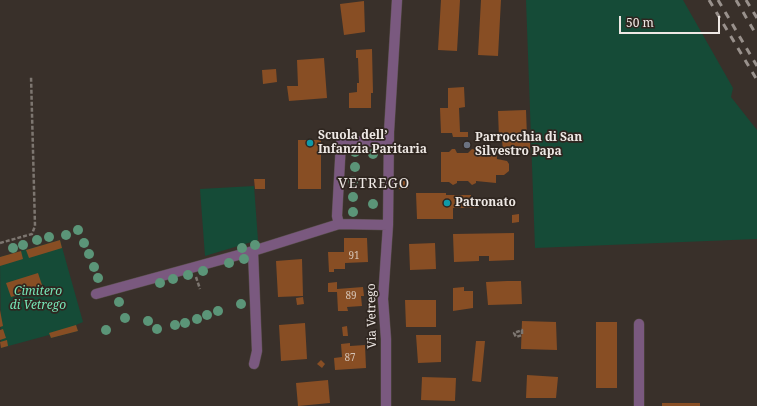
<!DOCTYPE html>
<meta charset="utf-8">
<style>
body{margin:0}
#map{position:relative;width:757px;height:406px;overflow:hidden;background:#39302a;font-family:"Noto Serif",serif}
canvas{display:block}
.scale{position:absolute;left:619px;top:16px;width:101px;height:18px;box-sizing:border-box;border:2px solid #eee8e4;border-top:0;padding-left:5px;font-size:12px;line-height:14px;white-space:nowrap;color:#eee8e4;-webkit-text-stroke:3px #2f2620;paint-order:stroke}
</style>
<div id="map">
<canvas width="757" height="406"></canvas>
<div class="scale">50 m</div>
</div>
<script>
const g = document.querySelector('canvas').getContext('2d');
g.lineJoin = 'round';
function fillPath(path, color) { g.fillStyle = color; g.fill(path, 'evenodd'); }
function strokePath(path, color, width, dash) { g.strokeStyle = color; g.lineWidth = width; g.lineCap = dash ? 'butt' : 'round'; g.setLineDash(dash || []); g.stroke(path); }
function drawText(font, color, halo, rows, align = 'center') {
  g.font = font + ' "Noto Serif",serif'; g.lineWidth = 3.5; g.setLineDash([]); g.textBaseline = 'middle'; g.strokeStyle = halo; g.fillStyle = color; for (const [text, x, y, turn = 0] of rows) {
    g.save(); g.translate(x, y); g.rotate((+turn || 0) * Math.PI / 180); g.textAlign = isNaN(turn) ? turn : align; if (halo) g.strokeText(text, 0, 0); g.fillText(text, 0, 0); g.restore();
  }
}
const green = new Path2D(`
 M526 0H683L733 88 731 97 757 130V239L535 248Z
 M254 186 258 240 205 256 200 189Z
 M60 240 83 322 76 325 78 331 51 338 49 335 1 348 0 257Z`);
const building = new Path2D(`
 M441 0H460L457 51 438 50Z
 M481 0H501L498 56 478 55Z
 M364 1 365 32 344 35 340 4Z
 M372 49 373 93H371V108H349V93L357 92V83H359L358 58H356V50Z
 M324 58 327 98 289 101 287 86H298L297 60Z
 M276 69 277 82 263 84 262 70Z
 M464 87 465 107 459 108 460 132H468V137H453L452 133H441L440 108H448V88Z
 M526 110 527 137 530 138V152L503 153 502 138H499L498 111Z
 M298 140H321V189H298Z
 M452 149H455L457 153H468L472 149 476 150V153L496 151 497 159 507 161 509 164V171L504 175H496V183L476 181V183L472 185 468 181H457V183L453 185 449 182H441V152H449Z
 M254 179H265V189H255Z
 M400 181H408V189H399Z
 M416 193H446V195H471V199H478V208H453V219H417Z
 M519 214V222L512 223V215Z
 M514 233V260L489 261V256H479V261L454 262 453 234Z
 M344 238H367L368 262 345 263V269H334V272H329L328 252H344Z
 M60 240 62 248 29 258 26 250Z
 M435 243 436 269 410 270 409 244Z
 M21 251 23 259 0 266V257Z
 M302 259 303 296 278 297 276 261Z
 M38 273 43 288 11 297 6 283Z
 M507 281H521L522 304 488 305 486 282Z
 M337 282V289L363 287 364 296H361L362 306 347 307 348 311H338L337 292H328V283Z
 M464 287V291H473V308L453 311V288Z
 M303 297 304 304 297 305 296 298Z
 M405 300H436V327H406Z
 M0 310 3 326 0 327Z
 M522 321 556 322 557 350 521 349Z
 M596 322H617V388H596Z
 M305 323 307 359 281 361 279 325Z
 M76 325 78 331 51 338 49 333Z
 M347 326 348 336H343L342 327Z
 M3 329 6 338 0 340V330Z
 M416 335H441V362L418 363Z
 M7 340 8 346 1 348 0 342Z
 M476 341H485L481 382 472 381Z
 M350 343V346L365 345 366 368 335 370 334 358 342 357 341 344Z
 M321 360 325 364 322 368 317 364Z
 M527 375 558 377 556 398H526Z
 M422 377 456 378 455 401 421 400Z
 M328 380 330 403 298 406 296 383Z
 M662 403H700V406H662Z`);
const path = new Path2D(`
 M0 243 32 234 35 226 31 76
 M196 277 200 289
 M522 330V335L516 337 514 333Z`);
const minor = new Path2D(`
 M339 224 337 216 341 142 389 141
 M253 251 257 351 254 364
 M96 294 253 251 339 224 388 225
 M639 324V406
 M386 406V339L383 299 388 225 389 132 397 0`);
const rail = new Path2D(`
 M709 0 757 80
 M718 0 757 66
 M736 0 757 36
 M746 0 757 18`);
const trees = [
 [355,152],
 [373,154],
 [355,167],
 [353,181],
 [353,197],
 [373,204],
 [353,212],
 [78,230],
 [66,235],
 [49,237],
 [37,240],
 [84,243],
 [23,245],
 [255,245],
 [13,248],
 [242,248],
 [89,254],
 [244,259],
 [229,263],
 [94,267],
 [203,271],
 [188,275],
 [98,278],
 [173,279],
 [160,283],
 [119,302],
 [241,304],
 [218,311],
 [207,315],
 [125,318],
 [197,319],
 [148,321],
 [185,323],
 [175,325],
 [157,329],
 [106,330]
];
const markers = [
 [310,143,4,"#0f9aa8"],
 [467,145,4,"#6b7280"],
 [447,203,4,"#0f9aa8"]
];
const numberNames = [
 ["91",354,256],
 ["89",351,296],
 ["87",350,358]
];
const poiNames = [
 ["Scuola dell’",318,136],
 ["Infanzia Paritaria",318,150],
 ["Parrocchia di San",475,138],
 ["Silvestro Papa",475,152],
 ["Patronato",455,203]
];
const parkNames = [
 ["Cimitero",38,292],
 ["di Vetrego",38,306]
];
const streetNames = [
 ["Via Vetrego",372,316,-91]
];
const quarterNames = [
 ["VETREGO",374,184]
];
fillPath(green, '#154b37');
fillPath(building, '#884e24');
strokePath(minor, '#564d48', 11);
strokePath(path, '#7d7670', 2.5, [4, 2]);
strokePath(minor, '#7a597f', 10);
strokePath(rail, '#99918c', 3, [7, 7]);
g.fillStyle = '#5b9578';
for (const [x, y] of trees) { g.beginPath(); g.arc(x, y, 5, 0, 2 * Math.PI); g.fill(); }
for (const [x, y, r, color] of markers) { const dot = new Path2D(); dot.arc(x, y, r, 0, 2 * Math.PI); g.fillStyle = color; g.fill(dot); strokePath(dot, '#2f2620', 1.5); }
drawText('10px', '#d4c2b4', null, numberNames);
drawText('bold 12px', '#eee8e4', '#2f2620', poiNames, 'left');
drawText('italic 12px', '#76e8b8', '#2f2620', parkNames);
drawText('12px', '#eee8e4', '#2f2620', streetNames);
g.letterSpacing = '1px';
drawText('14px', '#eee8e4', '#2f2620', quarterNames);
g.letterSpacing = '0px';
</script>
